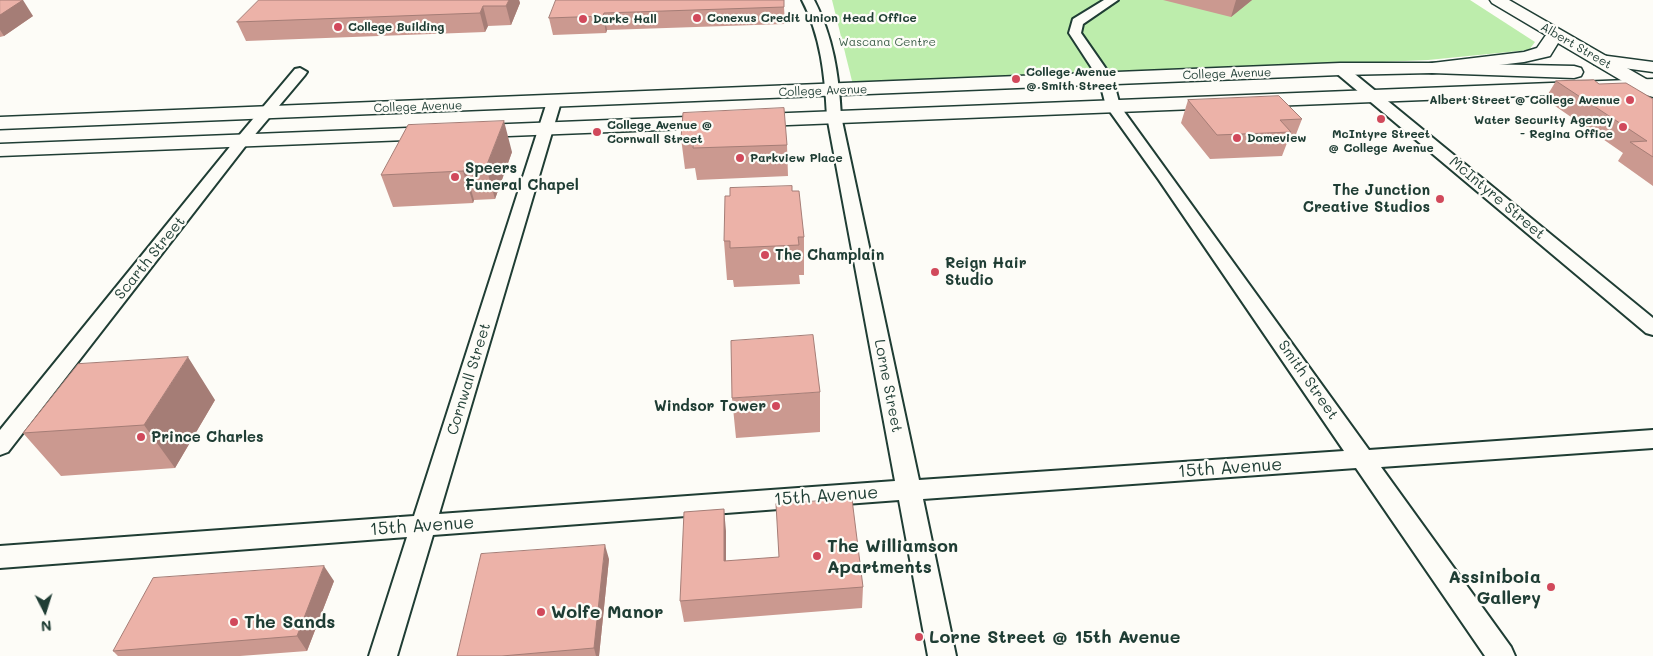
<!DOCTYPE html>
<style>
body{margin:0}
#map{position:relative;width:1653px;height:656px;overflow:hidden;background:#fdfcf7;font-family:Mali,sans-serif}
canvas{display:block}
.north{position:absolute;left:20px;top:586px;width:50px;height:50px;-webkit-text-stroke:4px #fdfcf7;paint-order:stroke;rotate:175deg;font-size:14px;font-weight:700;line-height:20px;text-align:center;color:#1f3d34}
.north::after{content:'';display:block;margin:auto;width:18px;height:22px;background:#1f3d34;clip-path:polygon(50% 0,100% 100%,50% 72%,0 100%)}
</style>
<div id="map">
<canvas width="1653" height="656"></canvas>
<div class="north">N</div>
</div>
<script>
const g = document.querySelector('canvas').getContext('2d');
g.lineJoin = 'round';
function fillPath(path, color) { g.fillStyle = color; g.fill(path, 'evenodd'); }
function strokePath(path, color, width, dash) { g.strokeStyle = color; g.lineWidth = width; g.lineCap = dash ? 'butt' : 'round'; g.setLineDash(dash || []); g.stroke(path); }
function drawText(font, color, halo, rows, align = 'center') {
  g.font = font + ' Mali,sans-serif'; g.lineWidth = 4.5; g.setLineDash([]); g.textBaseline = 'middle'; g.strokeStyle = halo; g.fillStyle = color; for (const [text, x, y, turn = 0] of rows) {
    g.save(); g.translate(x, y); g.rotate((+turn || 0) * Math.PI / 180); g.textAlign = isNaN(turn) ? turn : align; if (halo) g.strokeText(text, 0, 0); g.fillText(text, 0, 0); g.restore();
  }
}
const green = new Path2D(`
 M832 0H1470L1535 42 1529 50 1428 60 853 85Z`);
const street = new Path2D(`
 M802 0H814C833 36 839 76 841 116L919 480 1344 451 1159 180 1106 106 1099 79 1069 33 1073 19 1104 0H1118L1083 24 1081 33 1113 79 1120 106 1369 450 1653 430V448L1381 467 1511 647 1515 656H1485L1356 468 923 499 956 656H928L899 500 433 535 397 656H369L407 537 0 568V546L414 516 547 102 549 99H559L561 102 439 514 895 481 827 116C825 76 821 36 802 0Z
 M1340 65 1345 66 1653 318V335L1646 333 1335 72 1333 69Z
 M300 68 307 72 305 75 247 144 8 452 0 455V430L237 138 295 69Z`);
const secondary = new Path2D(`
 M1600 55 1653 62V72L1594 64 1591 60 1594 56Z
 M1340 63H1432L1574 66 1581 68 1583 72 1581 76 1574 78 1432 73 1340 75 0 129V117Z
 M1653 79V91L0 156V144Z`);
const primary = new Path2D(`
 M1490 0H1509L1653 83V97L1646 95 1558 43 1550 56 1524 62 1432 73 1426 72 1423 68 1426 64 1432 63 1524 52 1537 48 1546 35 1492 3Z`);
const wall = new Path2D(`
 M0 0 33 16 4 36 0 37Z
 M259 0H519L520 3 511 25 488 26 485 32 246 41 237 22Z
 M556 0 784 7 785 24 607 30 606 33 553 35 549 18Z
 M1163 0H1252L1231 17Z
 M1556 81 1599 84 1653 99V186L1618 161 1623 153 1545 99Z
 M1188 100 1302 119 1293 142 1287 143 1282 156 1210 159 1181 123Z
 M683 113 787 145 788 176 697 180 695 168 685 169 681 138Z
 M512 152 495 199 474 200 473 203 393 207 381 175Z
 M792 191 804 237V275H799L800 284 734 287 733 280H727L724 241Z
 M820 392V432L736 438 732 398Z
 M215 400 175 468 61 476 23 433Z
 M726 531V561L863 587 862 608 684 622 680 601Z
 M609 559 599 656H457Z
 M334 581 307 651 240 656H118L113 651Z`);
const shadedWall = new Path2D(`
 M11 0H23L33 16 4 36 0 30V15Z
 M509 0H519L520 3 511 25 506 6Z
 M1236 0H1252L1231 17Z
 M483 6 488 26 485 32 480 13Z
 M604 13 607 30 606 33 603 16Z
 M504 121 512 152 495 199 486 167Z
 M465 168 474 200 473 203 463 171Z
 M188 357 215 400 175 468 144 425Z
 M724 509 726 531V582L724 561Z
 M605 545 609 559 599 656H596L594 648Z
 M324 566 334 581 307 651 297 636Z`);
const building = new Path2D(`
 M0 0H23L0 15Z
 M259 0H509L506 6H483L480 13 237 22Z
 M556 0H784V7L604 13 603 16 549 18Z
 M1594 80 1599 84 1626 83 1653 99V157L1630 142 1647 141 1556 81Z
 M1279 96 1302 119 1280 120 1291 132 1217 135 1188 100Z
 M784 108 787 145 693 148 694 137 681 138 683 113Z
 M504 121 486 167 465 168 463 171 381 175 408 125Z
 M792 186V191H799L804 237H798L799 245 730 248V241H724L725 196H730V188Z
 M813 335 820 392 732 398 731 341Z
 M188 357 144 425 23 433 78 364Z
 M852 499 863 587 680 601 684 512 724 509V561L779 557 776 504Z
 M605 545 594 648 502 656H457L481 554Z
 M324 566 297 636 113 651 153 578Z`);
const markers = [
 [697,18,5,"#d1495b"],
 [583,19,5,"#d1495b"],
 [338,27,5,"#d1495b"],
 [1016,79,5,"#d1495b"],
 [1630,100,5,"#d1495b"],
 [1381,119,5,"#d1495b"],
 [1623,127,5,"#d1495b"],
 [597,132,5,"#d1495b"],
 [1237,138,5,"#d1495b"],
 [740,158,5,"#d1495b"],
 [455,177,5,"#d1495b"],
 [1440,199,5,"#d1495b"],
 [765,255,5,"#d1495b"],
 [935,272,5,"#d1495b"],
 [776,406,5,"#d1495b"],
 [141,437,5,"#d1495b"],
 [817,556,5,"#d1495b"],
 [1551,587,5,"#d1495b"],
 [541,612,5,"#d1495b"],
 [234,622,5,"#d1495b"],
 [919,637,5,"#d1495b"]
];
const farPoinames = [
 ["Conexus Credit Union Head Office",707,18],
 ["Darke Hall",593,19],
 ["College Building",348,27],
 ["College Avenue",1026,72],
 ["@ Smith Street",1026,86],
 ["Albert Street @ College Avenue",1620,100,"right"],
 ["Water Security Agency",1613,120,"right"],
 ["- Regina Office",1613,134,"right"],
 ["College Avenue @",607,125],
 ["Cornwall Street",607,139],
 ["McIntyre Street",1381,134,"center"],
 ["@ College Avenue",1381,148,"center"],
 ["Domeview",1247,138],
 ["Parkview Place",750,158]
];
const farParknames = [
 ["Wascana Centre",887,42]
];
const farStreetnames = [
 ["Albert Street",1576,46,30],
 ["College Avenue",1227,74,-2],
 ["College Avenue",823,91,-2],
 ["College Avenue",418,107,-2]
];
const poiNames = [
 ["Speers",465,168],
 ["Funeral Chapel",465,185],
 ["The Junction",1430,190,"right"],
 ["Creative Studios",1430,207,"right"],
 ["The Champlain",775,255],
 ["Reign Hair",945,263],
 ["Studio",945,280],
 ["Windsor Tower",766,406,"right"],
 ["Prince Charles",151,437]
];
const streetNames = [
 ["McIntyre Street",1497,198,40],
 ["Scarth Street",150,258,-51],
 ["Cornwall Street",469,379,-73],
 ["Smith Street",1308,380,55],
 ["Lorne Street",888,386,79]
];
const nearStreetnames = [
 ["15th Avenue",1230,468,-4],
 ["15th Avenue",826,496,-4],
 ["15th Avenue",422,526,-4]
];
const nearPoinames = [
 ["The Williamson",827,546],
 ["Apartments",827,567],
 ["Assiniboia",1541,577,"right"],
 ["Gallery",1541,598,"right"],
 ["Wolfe Manor",551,612],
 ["The Sands",244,622],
 ["Lorne Street @ 15th Avenue",929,637]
];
fillPath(green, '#bdedac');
strokePath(street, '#1f3d34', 4);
strokePath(secondary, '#1f3d34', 3);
strokePath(primary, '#1f3d34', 3);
fillPath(street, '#fdfcf7');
fillPath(secondary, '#fdfcf7');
fillPath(primary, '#fdfcf7');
fillPath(wall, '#cb9990');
fillPath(shadedWall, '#a57d76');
fillPath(building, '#ecb2a8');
strokePath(building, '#a57d76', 1);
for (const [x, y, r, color] of markers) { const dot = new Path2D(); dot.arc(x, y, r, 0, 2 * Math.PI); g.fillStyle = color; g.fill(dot); strokePath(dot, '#fdfcf7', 2); }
drawText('bold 12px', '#1f3d34', '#fdfcf7', farPoinames, 'left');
drawText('12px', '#3f604c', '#fdfcf7', farParknames);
drawText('12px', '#1f3d34', '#fdfcf7', farStreetnames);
drawText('bold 15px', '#1f3d34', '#fdfcf7', poiNames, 'left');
drawText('15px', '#1f3d34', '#fdfcf7', streetNames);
drawText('18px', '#1f3d34', '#fdfcf7', nearStreetnames);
drawText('bold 18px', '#1f3d34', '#fdfcf7', nearPoinames, 'left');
</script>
